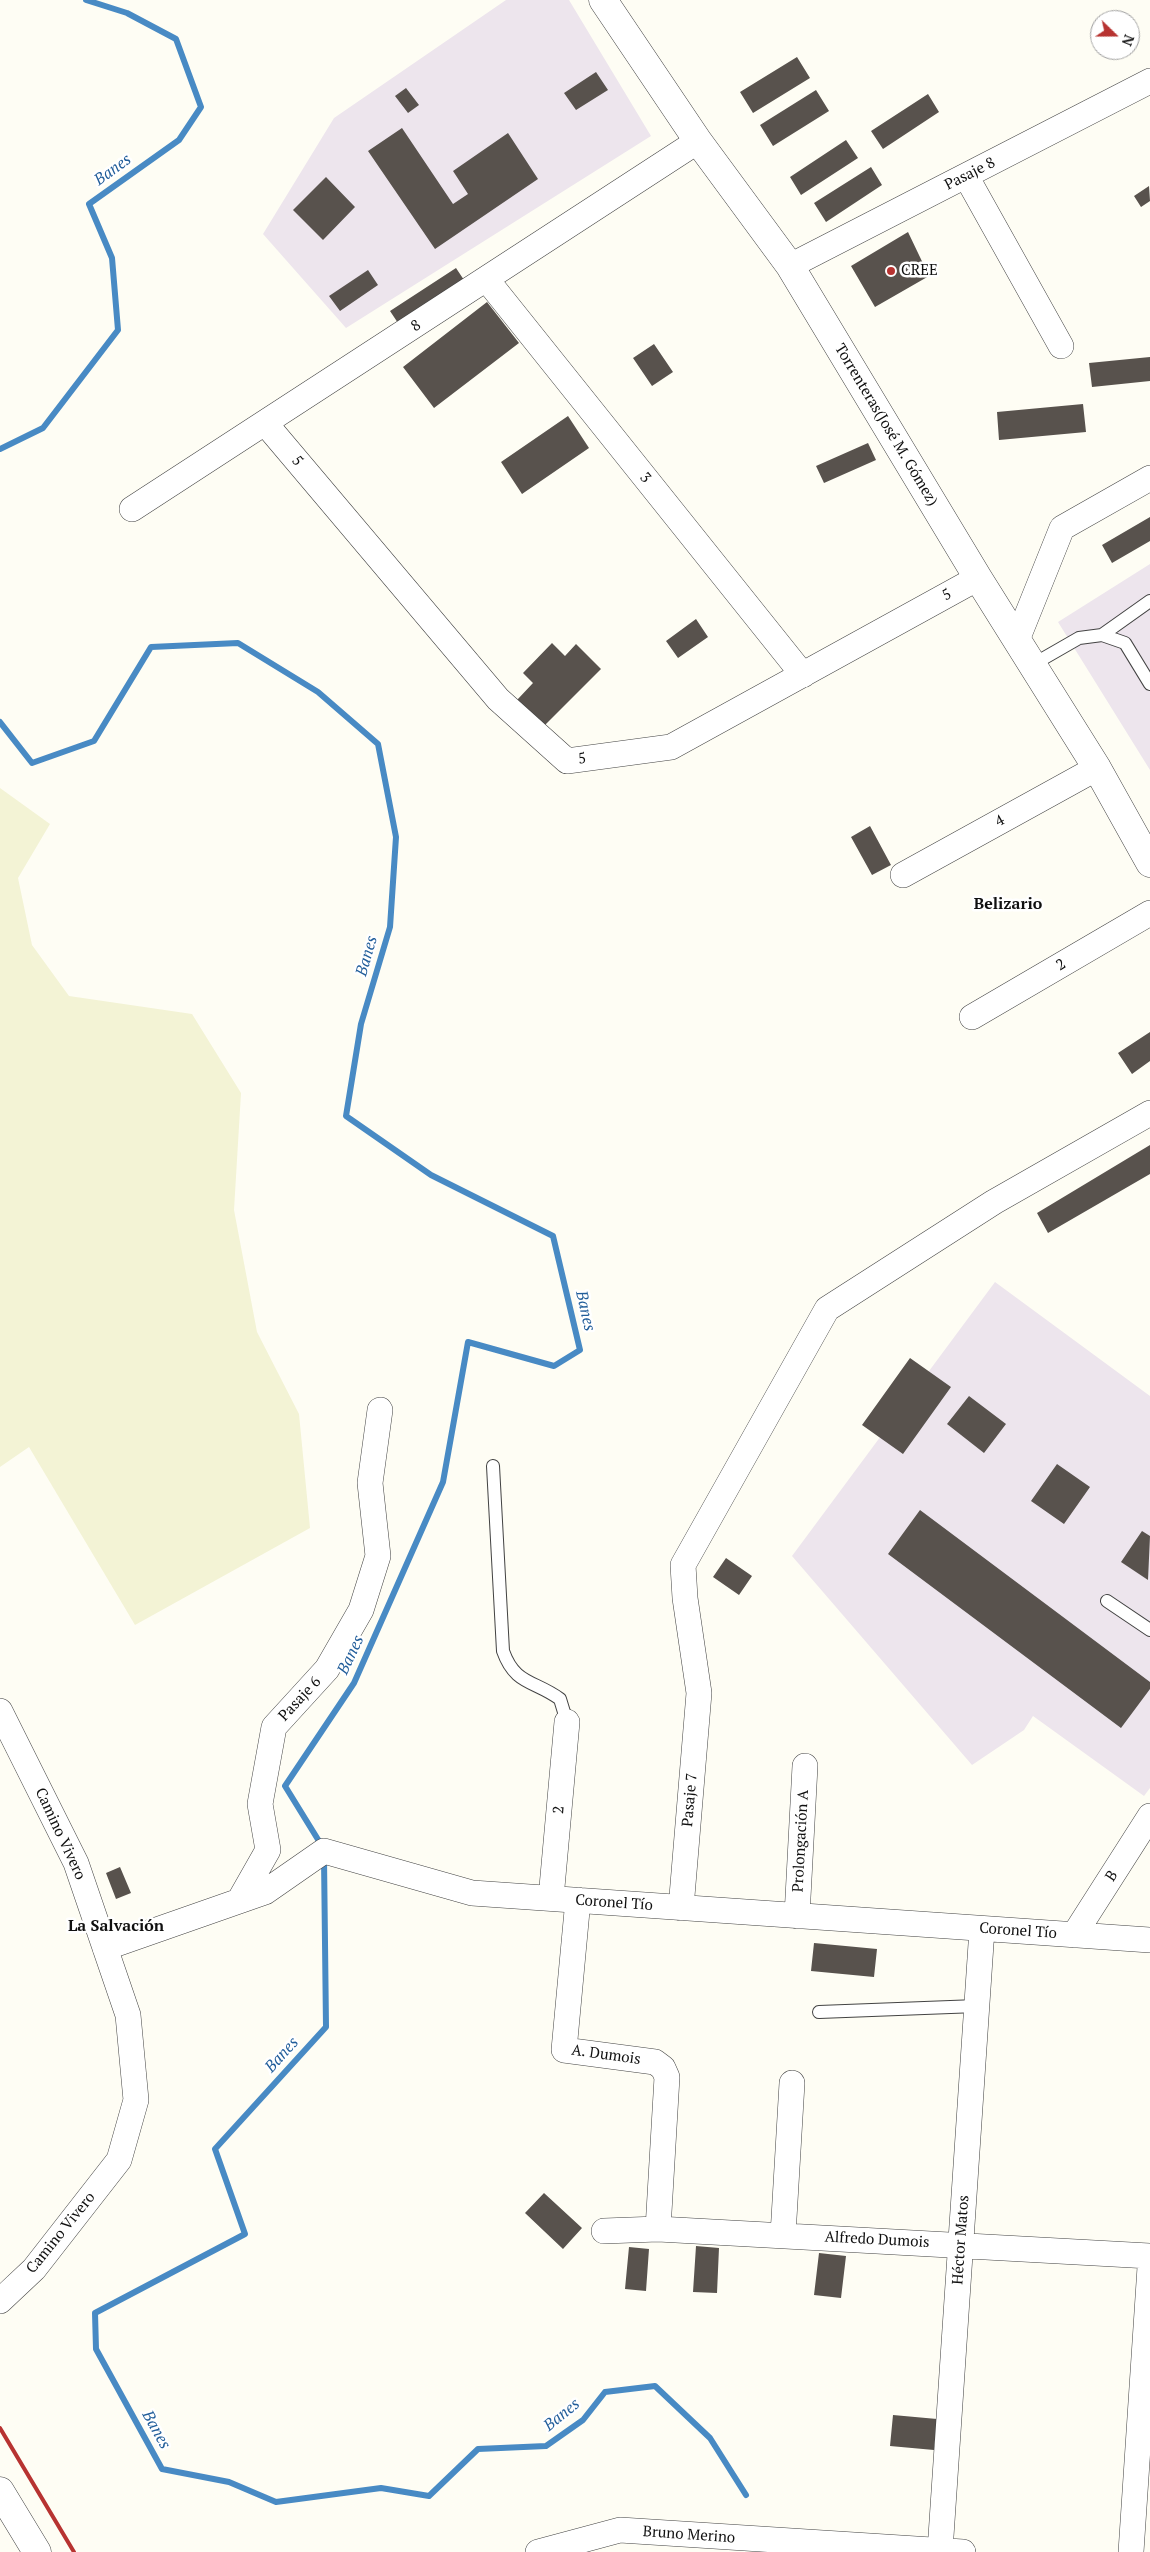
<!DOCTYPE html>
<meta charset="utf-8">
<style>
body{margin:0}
#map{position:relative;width:1150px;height:2552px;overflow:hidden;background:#fefdf4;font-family:"PT Serif",serif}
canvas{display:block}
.north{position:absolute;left:1090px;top:10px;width:50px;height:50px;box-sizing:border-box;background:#fff;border:1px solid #9f9f9f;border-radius:50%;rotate:112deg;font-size:14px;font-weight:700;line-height:20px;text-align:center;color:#101010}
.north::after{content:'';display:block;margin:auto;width:18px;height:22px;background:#b73331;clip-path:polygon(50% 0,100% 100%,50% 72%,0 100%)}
</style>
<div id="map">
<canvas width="1150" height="2552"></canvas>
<div class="north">N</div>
</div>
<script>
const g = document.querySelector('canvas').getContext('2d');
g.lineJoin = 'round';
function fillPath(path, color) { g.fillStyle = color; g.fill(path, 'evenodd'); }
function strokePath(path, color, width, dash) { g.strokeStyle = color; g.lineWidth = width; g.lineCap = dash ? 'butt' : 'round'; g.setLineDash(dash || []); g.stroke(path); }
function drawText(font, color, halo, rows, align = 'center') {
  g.font = font + ' "PT Serif",serif'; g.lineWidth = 5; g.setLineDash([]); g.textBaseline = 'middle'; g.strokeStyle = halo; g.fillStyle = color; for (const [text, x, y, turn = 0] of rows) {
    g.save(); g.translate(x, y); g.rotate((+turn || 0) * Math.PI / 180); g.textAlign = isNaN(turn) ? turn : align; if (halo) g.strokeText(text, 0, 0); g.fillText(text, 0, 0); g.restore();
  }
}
const industrial = new Path2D(`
 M506 0H569L651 136 346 328 263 234 334 118Z
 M1150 564V770L1058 622Z
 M995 1282 1150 1396V1788L1144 1796 1033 1716 1024 1730 972 1765 792 1556Z`);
const farmland = new Path2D(`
 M0 788 50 824 18 878 32 945 69 996 192 1014 241 1093 234 1210 257 1332 299 1414 310 1528 135 1625 29 1447 0 1467Z`);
const stream = new Path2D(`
 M0 449 43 428 118 330 112 258 89 204 179 140 201 107 176 39 127 13 86 0
 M0 722 32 763 94 741 151 647 238 643 318 692 378 744 396 837 390 927 361 1024 346 1116 431 1175 553 1236 580 1350 554 1366 468 1342 443 1482 354 1683 285 1786 322 1846
 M324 1858 326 2027 215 2149 245 2234 95 2313 96 2349 162 2469 229 2482 276 2502 381 2488 429 2496 478 2449 546 2446 583 2420 605 2392 655 2386 710 2438 746 2495`);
const building = new Path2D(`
 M797 57 810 78 753 113 740 92Z
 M596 72 608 90 576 110 564 93Z
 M406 88 419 105 408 113 395 96Z
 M816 90 829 111 773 146 760 125Z
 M928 94 939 112 883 149 871 131Z
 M402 128 453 204 468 194 453 171 508 133 538 179 435 249 368 151Z
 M846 140 858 158 801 195 790 177Z
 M871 167 882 185 826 222 814 203Z
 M326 177 355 207 323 240 293 210Z
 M1149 186 1150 201 1141 207 1134 196Z
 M908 232 929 276 875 307 851 266Z
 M456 268 466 283 400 326 390 311Z
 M368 270 378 285 340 311 329 296Z
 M487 302 519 343 434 408 403 367Z
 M654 344 673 372 652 386 633 358Z
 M1150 357V381L1092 387 1089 363Z
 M1083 404 1086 432 999 440 997 412Z
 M568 416 589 448 522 494 501 462Z
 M868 443 876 460 824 483 816 466Z
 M1150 517V541L1112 563 1102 545Z
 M696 619 708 637 678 658 666 641Z
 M552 643 565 656 576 644 601 669 543 727 517 700 533 683 523 673Z
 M870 826 891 865 872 875 851 837Z
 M1150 1032V1061L1132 1074 1118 1053Z
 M1150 1145V1174L1048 1233 1037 1213Z
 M910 1358 951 1387 903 1454 862 1425Z
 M969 1396 1006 1424 984 1453 947 1424Z
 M1057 1464 1090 1487 1064 1524 1031 1501Z
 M920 1510 1150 1682V1689L1121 1728 888 1554Z
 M1142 1531 1150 1536 1148 1580 1121 1562Z
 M726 1558 752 1576 739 1595 713 1577Z
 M120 1867 131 1893 116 1899 106 1873Z
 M814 1943 877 1949 874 1977 811 1971Z
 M544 2193 582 2228 563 2249 525 2213Z
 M696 2246 719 2248 717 2293 693 2292Z
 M629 2247 649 2249 646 2291 625 2289Z
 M819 2253 846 2256 841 2298 814 2295Z
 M893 2415 937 2419 934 2450 890 2446Z`);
const service = new Path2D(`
 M1102 635 1150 601
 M1032 665 1079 638 1102 635 1125 643 1150 684
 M493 1466 503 1651C515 1685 534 1680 560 1699L567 1722
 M1107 1601 1150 1630
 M819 2012 977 2006`);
const minor = new Path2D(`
 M966 176 1061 346
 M790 266 1150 81
 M487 280 803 675
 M265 423 498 699 567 761 671 747 978 578
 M132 509 698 141
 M1017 640 1062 528 1150 478
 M903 875 1097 768
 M972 1017 1150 913
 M0 1711 76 1863 128 2015 136 2100 119 2160 34 2269 0 2301
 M551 1898 567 1722
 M578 1900 564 2050 655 2062 663 2068 667 2077 658 2229
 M239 1901 268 1850 260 1804 274 1727 327 1669 361 1610 378 1556 370 1483 380 1410
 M681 1908 699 1693 685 1598 683 1565 827 1309 994 1202 1150 1113
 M797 1916 805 1766
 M1074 1935 1150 1816
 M105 1948 265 1892 324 1851 472 1893 1150 1940
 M604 2231 658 2229 1150 2256
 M783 2235 792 2083
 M940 2551 982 1929
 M538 2552 620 2530 963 2552
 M1131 2552 1150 2267`);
const tertiary = new Path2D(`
 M603 0 698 141 790 266 978 578 1097 768 1150 863
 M0 2491 37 2552`);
const rail = new Path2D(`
 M0 2428 74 2552`);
const markers = [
 [891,271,5,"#b73331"]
];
const streetNames = [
 ["Pasaje 8",970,174,-27],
 ["8",416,326,-33],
 ["Torrenteras(José M. Gómez)",886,425,59],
 ["5",297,461,50],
 ["3",645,478,51],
 ["5",947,595,-29],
 ["5",582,759,-8],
 ["4",1000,821,-29],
 ["2",1061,965,-30],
 ["Pasaje 6",300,1699,-47],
 ["Pasaje 7",690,1800,-85],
 ["2",559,1810,-85],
 ["Camino Vivero",60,1834,65],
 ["Prolongación A",801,1841,-87],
 ["B",1112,1876,-57],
 ["Coronel Tío",614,1903,4],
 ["Coronel Tío",1018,1931,4],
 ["A. Dumois",606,2055,8],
 ["Camino Vivero",61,2233,-51],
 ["Alfredo Dumois",877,2240,3],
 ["Héctor Matos",961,2240,-86],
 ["Bruno Merino",689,2535,4]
];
const poiNames = [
 ["CREE",901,271]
];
const waterNames = [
 ["Banes",113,170,-36],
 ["Banes",367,956,-74],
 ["Banes",585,1311,77],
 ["Banes",351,1655,-65],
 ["Banes",282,2055,-48],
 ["Banes",562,2415,-39],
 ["Banes",156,2430,61]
];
const neighbourhoodNames = [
 ["Belizario",1008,904],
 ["La Salvación",116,1926]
];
fillPath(industrial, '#ede5ed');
fillPath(farmland, '#f3f3d5');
strokePath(stream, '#488ac4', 6);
fillPath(building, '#58524d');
strokePath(service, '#434343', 14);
strokePath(minor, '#434343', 26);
strokePath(tertiary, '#434343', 29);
strokePath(service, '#fff', 12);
strokePath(minor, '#fff', 25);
strokePath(tertiary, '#fff', 28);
strokePath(rail, '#b73331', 4);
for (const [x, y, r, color] of markers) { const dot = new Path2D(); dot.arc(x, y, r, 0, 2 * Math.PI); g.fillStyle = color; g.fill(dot); strokePath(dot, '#fff', 2); }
drawText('15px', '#101010', '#fff', streetNames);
drawText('15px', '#101010', '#fff', poiNames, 'left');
drawText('italic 16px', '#215d9a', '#fff', waterNames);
drawText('bold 16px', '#101010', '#fff', neighbourhoodNames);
</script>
